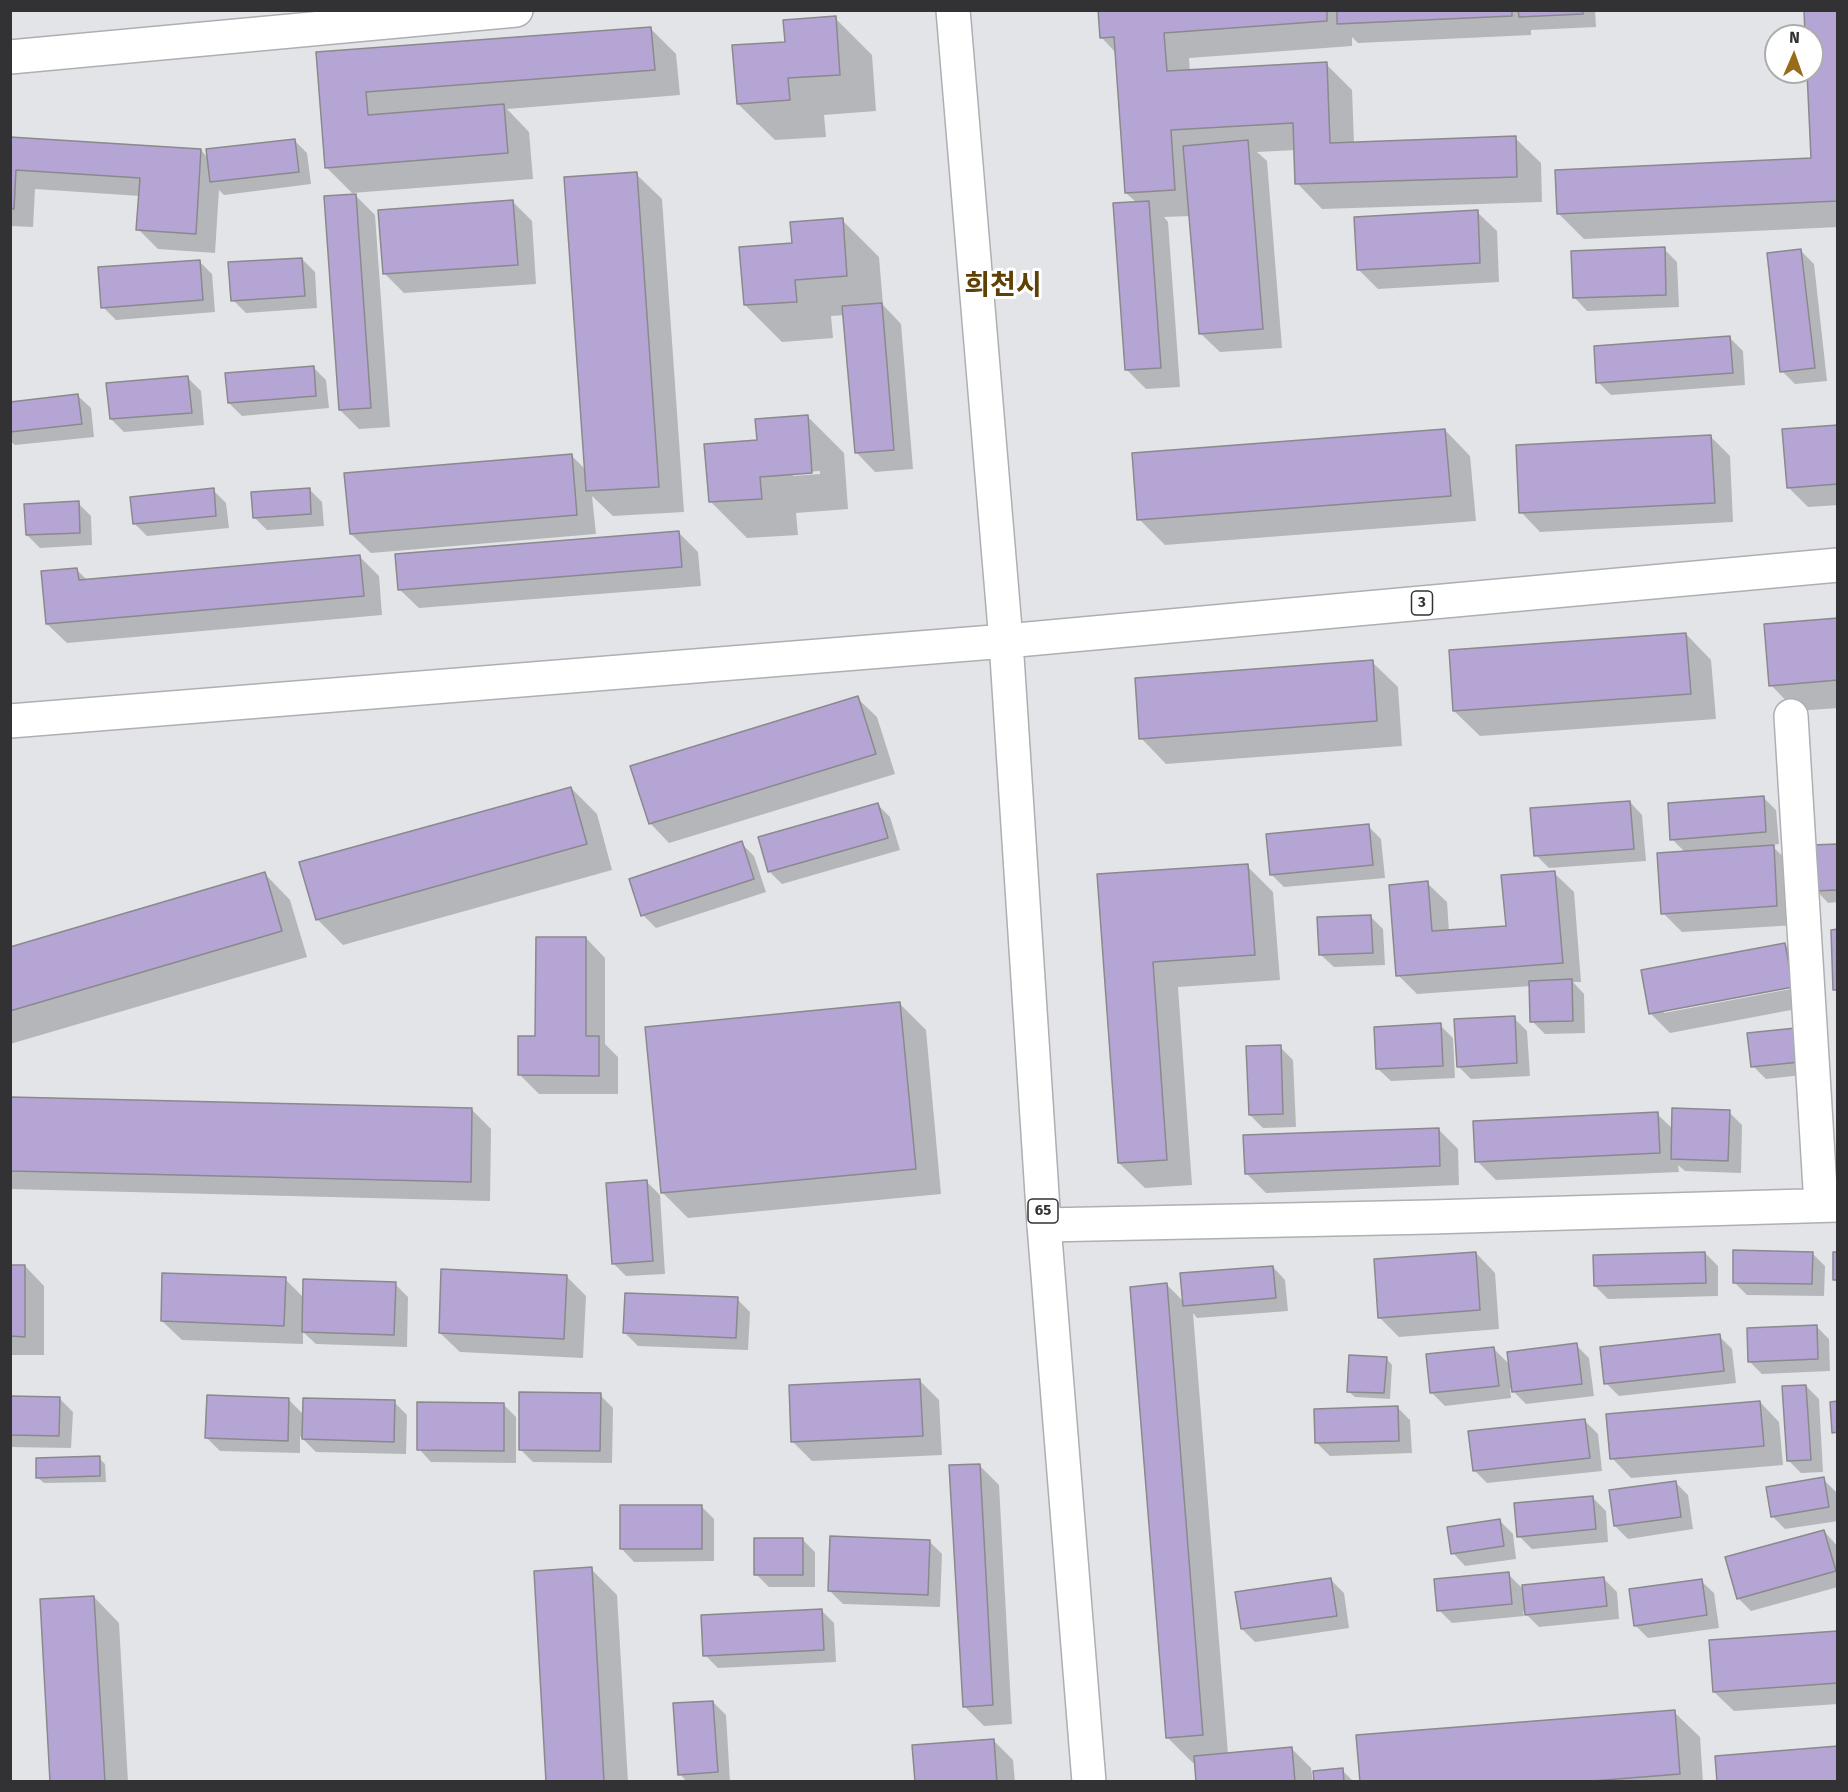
<!DOCTYPE html>
<meta charset="utf-8">
<style>
body{margin:0}
#map{position:relative;width:1848px;height:1792px;overflow:hidden;background:#e3e4e8;font-family:"Fira Sans",sans-serif}
canvas{display:block}
.frame{position:absolute;inset:0;border:12px solid #323234;pointer-events:none}
.north{position:absolute;left:1764px;top:24px;width:60px;height:60px;box-sizing:border-box;background:#fff;border:2px solid #adadae;border-radius:50%;rotate:2deg;font-size:16px;font-weight:700;line-height:24px;text-align:center;color:#323234}
.north::after{content:'';display:block;margin:auto;width:21px;height:27px;background:#986c1a;clip-path:polygon(50% 0,100% 100%,50% 72%,0 100%)}
</style>
<div id="map">
<canvas width="1848" height="1792"></canvas>
<div class="frame"></div>
<div class="north">N</div>
</div>
<script>
const g = document.querySelector('canvas').getContext('2d');
g.lineJoin = 'round';
function fillPath(path, color) { g.fillStyle = color; g.fill(path, 'evenodd'); }
function strokePath(path, color, width, dash) { g.strokeStyle = color; g.lineWidth = width; g.lineCap = dash ? 'butt' : 'round'; g.setLineDash(dash || []); g.stroke(path); }
function drawText(font, color, halo, rows, align = 'center') {
  g.font = font + ' "Fira Sans","Noto Sans KR",sans-serif'; g.lineWidth = 6; g.setLineDash([]); g.textBaseline = 'middle'; g.strokeStyle = halo; g.fillStyle = color; for (const [text, x, y, turn = 0] of rows) {
    g.save(); g.translate(x, y); g.rotate((+turn || 0) * Math.PI / 180); g.textAlign = isNaN(turn) ? turn : align; if (halo) g.strokeText(text, 0, 0); g.fillText(text, 0, 0); g.restore();
  }
}
const shadow = new Path2D(`
 M1099 10H1595L1596 27 1531 30V35L1358 43 1352 37V46L1189 58 1190 72 1326 64 1352 90 1354 143 1515 138 1541 163 1542 202 1322 209 1297 183 1296 150 1257 152 1267 161 1282 348 1220 352 1200 333 1191 216 1164 217 1168 222 1180 387 1146 389 1126 369 1137 203 1126 193 1116 53 1101 37Z
 M1838 10V227L1584 239 1558 213 1812 160 1808 72H1812V36H1806Z
 M835 18 872 55 876 111 824 115 826 137 775 140 738 104 786 43Z
 M651 29 676 54 680 95 507 109 529 132 533 179 352 193 326 167 318 54Z
 M10 139 201 150 208 158 294 140 307 153 311 184 224 195 219 190 215 253 158 249 138 229 140 196 35 189 33 227 10 226Z
 M636 174 662 199 684 512 613 516 592 496 596 534 371 553 351 534 571 455 586 470Z
 M356 196 375 215 390 427 359 429 340 410Z
 M513 202 532 221 536 284 404 293 385 274Z
 M1477 212 1497 231 1499 282 1378 289 1359 270Z
 M842 220 879 257 883 305 901 324 913 469 875 472 856 452 845 315 831 316 833 338 782 342 745 305 793 244Z
 M1664 249 1677 262 1679 307 1587 311 1575 298Z
 M1801 251 1814 264 1827 381 1795 384 1782 371Z
 M302 259 315 272 317 308 246 313 233 300Z
 M199 261 212 274 215 312 116 320 103 307Z
 M1730 338 1743 351 1745 385 1611 395 1598 382Z
 M313 367 326 380 329 408 242 416 229 403Z
 M188 378 201 391 204 425 124 432 111 419Z
 M78 396 91 408 94 437 15 445 10 441V404Z
 M807 416 844 453 848 509 796 513 798 535 747 538 710 501 759 441ZM820 471V474L793 476V473Z
 M1838 427V505L1808 507 1788 487Z
 M1445 430 1470 456 1476 521 1165 545 1139 519Z
 M1710 436 1730 456 1733 522 1540 532 1521 512Z
 M309 489 322 502 324 526 267 530 254 517Z
 M213 490 226 503 229 528 147 536 134 523Z
 M78 503 91 516 92 545 40 548 27 535Z
 M679 533 698 552 701 586 419 608 399 589Z
 M360 557 379 576 382 615 67 643 47 624 77 570 88 581Z
 M1838 619V708L1796 711 1771 685Z
 M1686 634 1711 660 1716 719 1480 736 1454 711Z
 M1372 662 1398 687 1402 746 1166 764 1141 738Z
 M857 698 877 717 895 774 669 843 650 823Z
 M571 788 597 814 612 870 343 945 317 919Z
 M1763 797 1776 810 1779 844 1771 845 1793 866 1796 925 1682 932 1663 913 1685 852 1672 839Z
 M1630 802 1642 815 1646 861 1549 868 1536 855Z
 M877 804 890 817 900 850 782 884 769 871Z
 M1368 826 1381 839 1385 878 1284 887 1271 874Z
 M741 843 754 856 766 892 656 928 643 915Z
 M1838 846V902L1828 903 1816 890Z
 M1247 866 1273 892 1280 980 1178 987 1192 1185 1145 1188 1119 1163 1099 876Z
 M1554 873 1574 892 1581 982H1573L1584 994 1585 1033 1545 1034 1532 1021 1531 986 1417 994 1398 975 1427 883 1447 902 1449 932 1508 927Z
 M265 874 290 900 307 957 10 1044V949Z
 M1370 916 1383 929 1385 965 1334 967 1321 955Z
 M586 938 605 958V1044L618 1057V1094H539L520 1075Z
 M1784 944 1804 964 1812 1006 1670 1033 1651 1014 1643 971ZM1800 984 1801 987 1664 1013V1010Z
 M900 1004 926 1030 941 1194 688 1218 662 1192Z
 M1514 1018 1527 1031 1530 1076 1471 1079 1458 1066Z
 M1440 1025 1453 1038 1455 1078 1391 1081 1378 1069Z
 M1796 1029 1812 1074 1766 1079 1753 1066Z
 M1280 1047 1293 1060 1296 1127 1263 1128 1250 1115Z
 M10 1098 472 1110 491 1129 490 1201 10 1189Z
 M1729 1112 1742 1125 1741 1173 1685 1171 1678 1165 1679 1172 1496 1180 1477 1161 1657 1114 1673 1129Z
 M1438 1129 1458 1149 1459 1185 1266 1193 1247 1174Z
 M647 1182 660 1195 665 1274 626 1276 613 1263Z
 M1476 1253 1495 1273 1499 1329 1399 1337 1379 1317Z
 M1705 1253 1718 1266V1296L1608 1299 1595 1286Z
 M1812 1253 1825 1266 1824 1296 1747 1295 1734 1282Z
 M10 1266H25L44 1286V1355H10Z
 M1273 1267 1285 1280 1288 1311 1197 1318 1193 1313 1228 1754 1292 1749 1311 1768 1313 1782H1198L1196 1762 1193 1763 1167 1737V1285L1184 1302Z
 M566 1276 586 1296 583 1358 460 1352 440 1333Z
 M285 1279 304 1298 395 1284 408 1297 407 1347 316 1344 303 1332V1344L182 1340 162 1321Z
 M737 1299 750 1312 748 1350 638 1346 625 1333Z
 M1816 1326 1829 1339 1830 1371 1762 1374 1749 1361Z
 M1719 1336 1732 1349 1736 1383 1619 1396 1606 1383Z
 M1576 1345 1589 1358 1594 1396 1526 1404 1510 1388 1511 1398 1445 1406 1432 1393 1494 1349 1510 1365Z
 M1386 1358 1392 1365 1390 1399 1355 1397 1348 1391Z
 M920 1381 939 1400 942 1455 812 1461 793 1442Z
 M1806 1386 1819 1399 1823 1472 1801 1473 1788 1460Z
 M600 1395 613 1408 612 1463 533 1462 520 1449Z
 M10 1398 60 1399 73 1412 71 1448 10 1447Z
 M288 1399 304 1415 394 1402 407 1415 406 1454 316 1452 300 1436V1453L220 1451 207 1438Z
 M1760 1402 1779 1422 1783 1465 1631 1478 1612 1458Z
 M503 1404 516 1417V1463L431 1462 419 1449Z
 M1397 1407 1410 1420 1412 1453 1330 1456 1317 1443Z
 M1585 1421 1598 1434 1602 1471 1487 1483 1474 1470Z
 M99 1458 105 1464 106 1482 44 1483 37 1477Z
 M979 1465 999 1485 1012 1724 984 1726 964 1706Z
 M1823 1479 1836 1492 1838 1521 1785 1529 1772 1516Z
 M1675 1482 1688 1495 1693 1529 1628 1539 1615 1526Z
 M1593 1498 1606 1511 1608 1542 1532 1549 1519 1536Z
 M701 1506 714 1519V1561L634 1562 622 1549Z
 M1500 1521 1513 1534 1516 1559 1465 1566 1453 1553Z
 M1824 1531 1838 1547V1587L1751 1611 1738 1598Z
 M802 1539 815 1552V1587H769L756 1574Z
 M929 1541 942 1554 940 1607 843 1604 830 1591Z
 M591 1569 617 1595 628 1782H547Z
 M1508 1574 1524 1590 1604 1579 1617 1592 1619 1619 1539 1627 1523 1611 1524 1616 1452 1623 1439 1610Z
 M1331 1580 1344 1593 1349 1628 1255 1642 1242 1629Z
 M1701 1581 1714 1593 1719 1628 1648 1638 1635 1625Z
 M94 1597 119 1623 128 1782H52Z
 M821 1610 834 1623 836 1662 718 1668 705 1655Z
 M1838 1632V1704L1734 1711 1714 1692Z
 M713 1702 726 1715 730 1782H687L680 1774Z
 M1674 1712 1700 1737 1703 1782H1361Z
 M993 1740 1013 1760 1015 1782H917Z
 M1342 1770 1354 1782H1316Z`);
const building = new Path2D(`
 M1098 10H1327V21L1164 33 1167 71 1327 62 1330 143 1516 136 1517 177 1295 184 1293 123 1171 130 1175 190 1125 193 1114 37 1100 38Z
 M1337 10H1512V16L1337 24Z
 M1518 10H1583V14L1519 17Z
 M1804 10H1838V201L1557 214 1555 170 1811 158 1807 72H1812V36H1805Z
 M836 16 840 75 788 78 790 100 737 104 732 45 785 42 783 20Z
 M651 27 655 70 366 92 368 115 504 104 508 153 325 168 316 52Z
 M10 137 201 149 196 234 136 230 140 178 16 170 14 209 10 208Z
 M295 139 299 172 210 182 206 149Z
 M1248 140 1263 329 1199 334 1183 146Z
 M637 172 659 487 586 491 564 177Z
 M356 194 371 408 339 410 324 196Z
 M513 200 518 265 383 274 378 210Z
 M1149 201 1161 368 1125 370 1113 203Z
 M1478 210 1480 263 1357 270 1354 217Z
 M843 218 847 276 795 280 797 302 744 305 739 247 792 243 790 222Z
 M1665 247 1666 295 1573 298 1571 251Z
 M1801 249 1815 368 1780 372 1767 253Z
 M302 258 305 296 231 301 228 262Z
 M200 260 203 300 101 308 98 267Z
 M882 303 894 450 855 453 842 306Z
 M1730 336 1733 373 1596 383 1594 346Z
 M314 366 316 396 228 403 225 373Z
 M188 376 192 413 110 419 106 383Z
 M78 394 82 424 10 432V402Z
 M808 415 812 473 760 477 762 499 709 502 704 444 757 440 755 419Z
 M1838 425V484L1787 488 1782 429Z
 M1445 429 1451 496 1137 520 1132 453Z
 M1711 435 1715 503 1519 513 1516 445Z
 M572 454 577 515 350 534 344 473Z
 M214 488 216 516 133 524 130 497Z
 M310 488 311 514 253 518 251 492Z
 M79 501 80 533 26 535 24 504Z
 M679 531 682 567 398 590 395 554Z
 M360 555 364 596 46 624 41 571 77 568 79 580Z
 M1838 618V680L1769 686 1764 624Z
 M1686 633 1691 694 1453 711 1449 650Z
 M1373 660 1377 721 1139 739 1135 678Z
 M858 696 876 754 649 824 630 766Z
 M571 787 587 844 316 920 299 862Z
 M1764 796 1766 832 1670 840 1668 803Z
 M1630 801 1634 849 1534 856 1530 808Z
 M878 803 888 838 768 872 758 837Z
 M1369 824 1373 865 1270 875 1266 834Z
 M742 841 754 879 641 916 629 879Z
 M1838 844V890L1814 891 1812 845Z
 M1774 845 1777 906 1661 914 1657 853Z
 M1248 864 1255 955 1153 962 1167 1160 1118 1163 1097 874Z
 M1555 871 1563 963 1396 976 1389 885 1428 881 1432 931 1506 926 1501 875Z
 M265 872 282 931 10 1011V947Z
 M1371 915 1373 953 1319 955 1317 917Z
 M1838 929V990H1833L1831 930Z
 M536 937H586V1036H599V1076L518 1075V1036H535Z
 M1785 943 1793 987 1649 1014 1641 970Z
 M1572 979 1573 1021 1530 1022 1529 981Z
 M900 1002 916 1169 661 1193 645 1027Z
 M1515 1016 1517 1063 1457 1067 1454 1019Z
 M1441 1023 1443 1066 1376 1069 1374 1027Z
 M1796 1028 1800 1062 1751 1067 1747 1033Z
 M1281 1045 1283 1114 1249 1115 1246 1046Z
 M10 1097 472 1108 471 1182 10 1171Z
 M1672 1108 1730 1110 1728 1161 1671 1159Z
 M1658 1112 1660 1153 1475 1162 1473 1121Z
 M1439 1128 1440 1166 1245 1174 1243 1135Z
 M647 1180 653 1261 612 1264 606 1183Z
 M1733 1250 1813 1252 1812 1284 1733 1283Z
 M1476 1252 1480 1310 1378 1318 1374 1259Z
 M1705 1252 1706 1283 1594 1286 1593 1255Z
 M1833 1252H1838V1280H1833Z
 M10 1265H25V1337L10 1336Z
 M1273 1266 1276 1298 1183 1306 1180 1273Z
 M441 1269 567 1275 564 1339 439 1333Z
 M162 1273 286 1277 284 1326 161 1321Z
 M303 1279 396 1282 394 1335 302 1332Z
 M1167 1283 1203 1735 1166 1738 1130 1287Z
 M625 1293 738 1297 736 1338 623 1333Z
 M1817 1325 1818 1359 1748 1362 1747 1328Z
 M1720 1334 1724 1371 1604 1384 1600 1347Z
 M1577 1343 1582 1384 1512 1392 1507 1352Z
 M1494 1347 1499 1386 1430 1393 1426 1354Z
 M1349 1355 1387 1357 1384 1393 1347 1392Z
 M920 1379 923 1436 791 1442 789 1385Z
 M1806 1385 1811 1460 1787 1461 1782 1386Z
 M519 1392 601 1393 600 1451 519 1450Z
 M207 1395 289 1398 288 1441 205 1438Z
 M10 1396 60 1397 59 1436 10 1435Z
 M303 1398 395 1400 394 1442 302 1439Z
 M1760 1401 1764 1446 1610 1459 1606 1414Z
 M1838 1401V1432L1832 1433 1830 1402Z
 M417 1402 504 1403V1451L417 1450Z
 M1398 1406 1399 1441 1315 1443 1314 1409Z
 M1585 1419 1590 1458 1473 1471 1468 1431Z
 M100 1456V1476L36 1478V1458Z
 M980 1464 993 1705 963 1707 949 1465Z
 M1824 1477 1829 1507 1771 1517 1766 1487Z
 M1676 1481 1681 1517 1614 1526 1609 1490Z
 M1593 1496 1596 1529 1517 1537 1514 1503Z
 M620 1505H702V1549H620Z
 M1500 1519 1504 1546 1451 1554 1447 1527Z
 M1824 1530 1836 1571 1737 1599 1725 1557Z
 M830 1536 930 1540 928 1595 828 1591Z
 M754 1538H803V1575H754Z
 M592 1567 604 1782H546L534 1571Z
 M1509 1572 1512 1604 1437 1611 1434 1579Z
 M1604 1577 1607 1606 1525 1615 1522 1585Z
 M1331 1578 1337 1616 1241 1629 1235 1592Z
 M1702 1579 1707 1615 1634 1626 1629 1589Z
 M94 1596 105 1782H50L40 1599Z
 M822 1609 824 1650 703 1656 701 1615Z
 M1838 1631V1683L1713 1692 1709 1640Z
 M713 1701 718 1772 678 1775 673 1703Z
 M1675 1710 1680 1774 1580 1782H1360L1356 1735Z
 M994 1739 997 1782H915L912 1745Z
 M1838 1746V1782H1717L1715 1756Z
 M1292 1747 1295 1782H1196L1194 1756Z
 M1343 1768 1344 1782H1314L1313 1771Z`);
const minor = new Path2D(`
 M953 10 1006 641
 M10 57 516 10
 M1791 716 1821 1205
 M1044 1225 1431 1217 1838 1205`);
const major = new Path2D(`
 M1006 641 1044 1225 1089 1782
 M10 721 1006 641 1838 565`);
const shields = [
 [1422,603,21],
 [1043,1211,30]
];
const shieldNames = [
 ["3",1422,603],
 ["65",1043,1211]
];
const townNames = [
 ["희천시",1003,286]
];
fillPath(shadow, '#0003');
fillPath(building, '#b4a5d5');
strokePath(building, '#8a898d', 1.5);
strokePath(minor, '#adafb2', 36);
strokePath(major, '#adafb2', 36);
strokePath(minor, '#fff', 33);
strokePath(major, '#fff', 33);
for (const [x, y, w] of shields) { const box = new Path2D(); box.roundRect(x - w / 2, y - 12, w, 24, 4.5); g.fillStyle = '#fff'; g.fill(box); strokePath(box, '#323234', 1.5); }
drawText('bold 15px', '#323234', null, shieldNames);
drawText('bold 28px', '#5f4106', '#fff', townNames);
</script>
